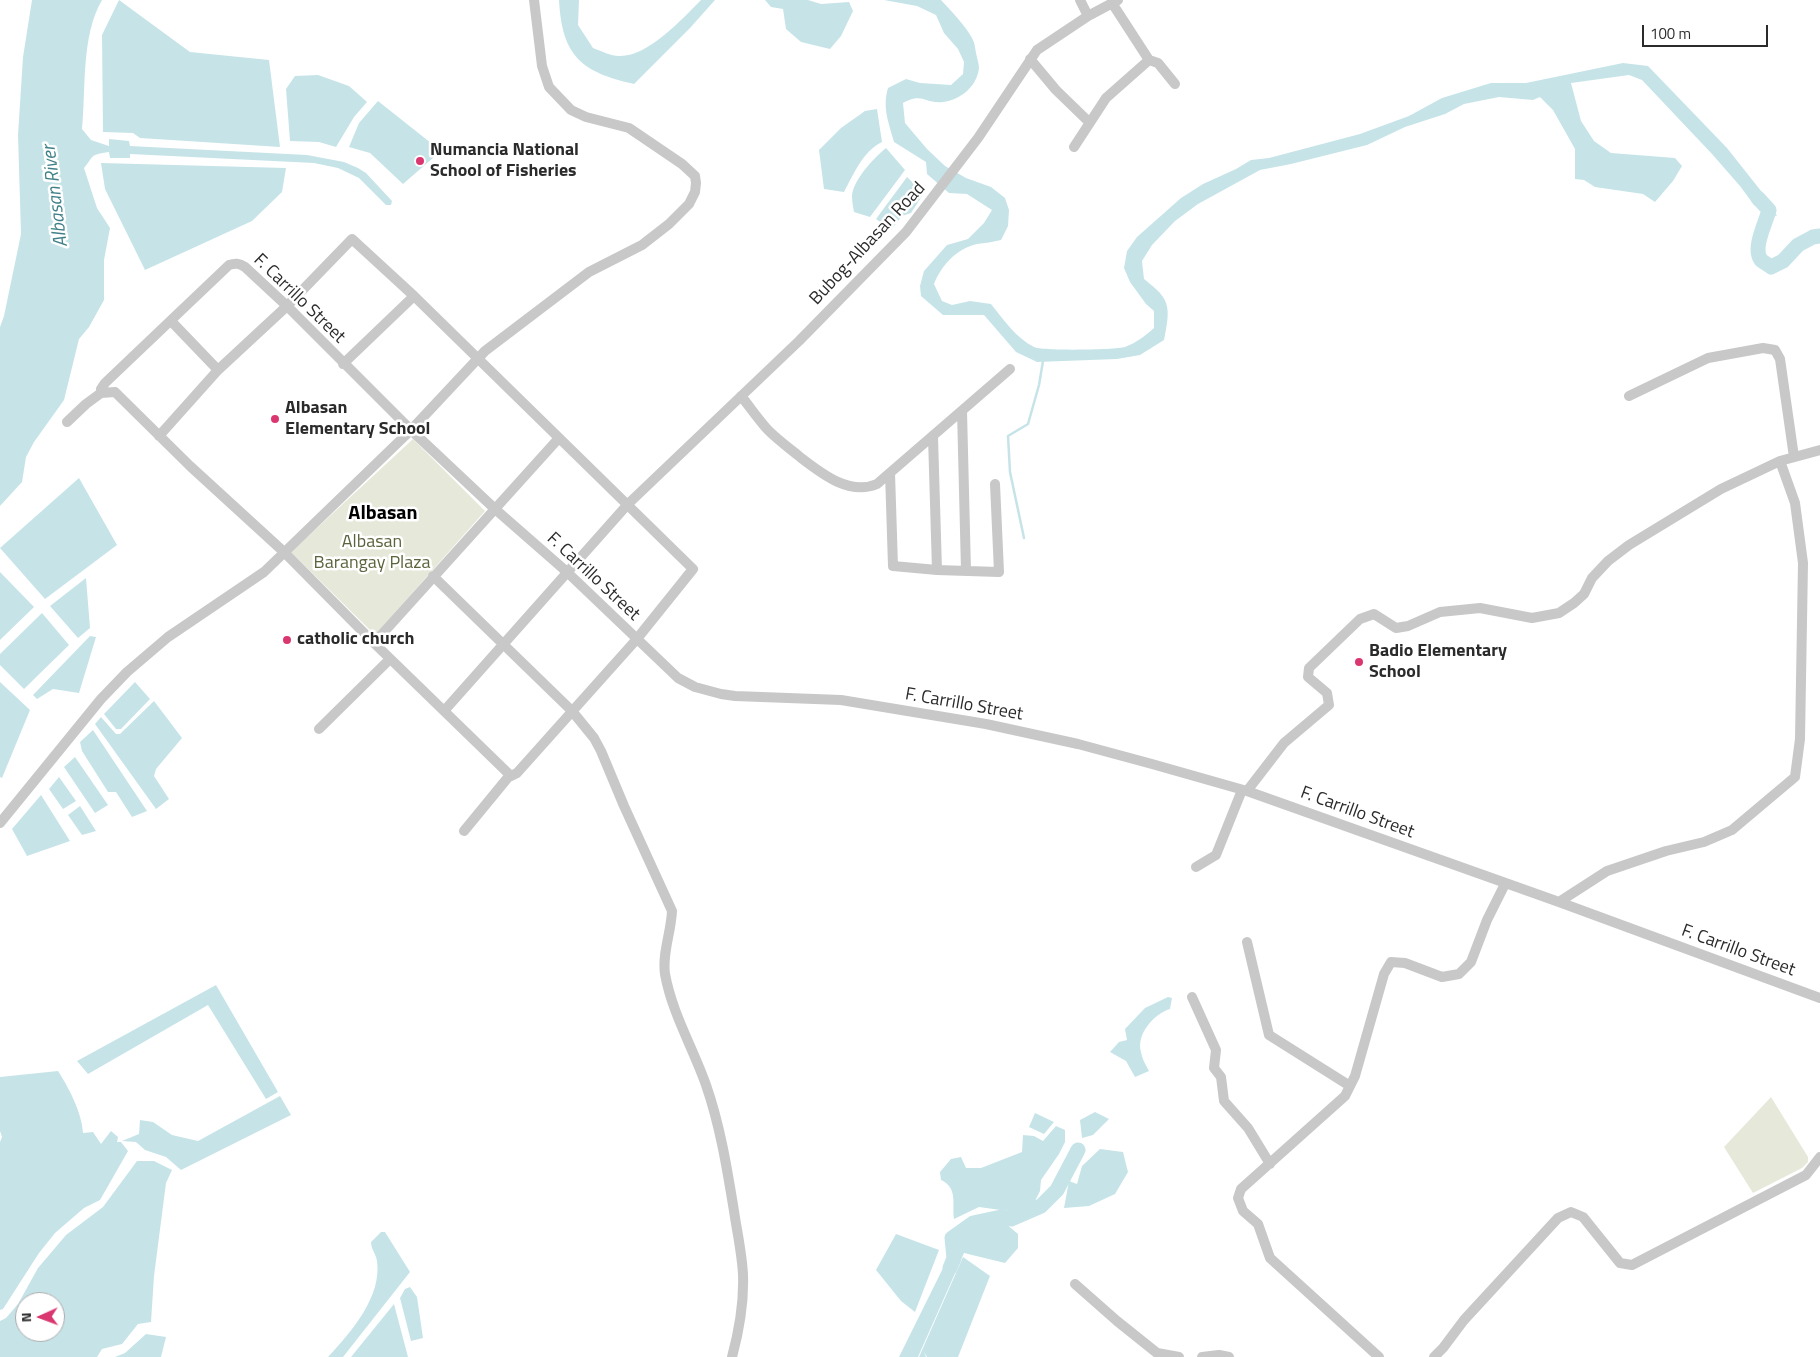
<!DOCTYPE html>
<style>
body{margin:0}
#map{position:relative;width:1820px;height:1357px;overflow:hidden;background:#fff;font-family:"Titillium Web",sans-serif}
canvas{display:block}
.north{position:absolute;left:15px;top:1292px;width:50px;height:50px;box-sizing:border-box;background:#fff;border:1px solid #aaa;border-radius:50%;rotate:268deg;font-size:14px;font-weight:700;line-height:20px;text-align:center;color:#2b2b2b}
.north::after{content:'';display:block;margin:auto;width:18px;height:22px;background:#da3670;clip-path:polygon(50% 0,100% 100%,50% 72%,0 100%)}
.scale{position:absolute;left:1642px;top:25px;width:126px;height:22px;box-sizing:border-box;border:2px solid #2b2b2b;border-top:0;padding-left:6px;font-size:15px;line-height:18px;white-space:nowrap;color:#2b2b2b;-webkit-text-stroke:4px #fff;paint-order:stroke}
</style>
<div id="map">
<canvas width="1820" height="1357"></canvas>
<div class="north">N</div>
<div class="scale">100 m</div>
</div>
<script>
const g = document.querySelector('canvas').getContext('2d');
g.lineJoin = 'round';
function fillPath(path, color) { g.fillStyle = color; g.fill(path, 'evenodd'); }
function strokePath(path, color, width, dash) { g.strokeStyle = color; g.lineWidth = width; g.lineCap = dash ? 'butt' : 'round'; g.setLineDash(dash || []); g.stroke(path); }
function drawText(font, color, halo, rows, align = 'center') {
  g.font = font + ' "Titillium Web",sans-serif'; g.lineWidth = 5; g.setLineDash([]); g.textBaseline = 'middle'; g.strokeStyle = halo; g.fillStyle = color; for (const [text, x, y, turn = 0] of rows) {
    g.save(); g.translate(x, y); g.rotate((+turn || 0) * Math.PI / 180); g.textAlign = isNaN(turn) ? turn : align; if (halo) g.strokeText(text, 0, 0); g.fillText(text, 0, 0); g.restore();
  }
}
const green = new Path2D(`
 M413 439 485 511 375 635 291 552Z
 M1771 1097 1808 1157V1162L1802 1168 1753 1193 1724 1147Z`);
const water = new Path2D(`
 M32 0H102C81 36 86 89 82 129L91 140 109 146V139L129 141 130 146 307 155 344 162 358 168 366 173 392 201 391 205H386L359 178 338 168 314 163 130 154V158H110L109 152C89 155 95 155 84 168L97 208 110 228 104 260V300L89 327 79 339 64 400 34 442 26 457 22 482 0 506V327L4 316 21 234 18 135 23 57Z
 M119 0 190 52 269 60 280 147 140 138 133 133 103 132 102 35Z
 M559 0H579L578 25 593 48C601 51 611 56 619 56 648 57 682 19 701 0H715L690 28 634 84C581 72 562 56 559 0Z
 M765 0H808L821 4 849 2 853 11 841 36 830 49 801 42 786 29 783 9 771 7Z
 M884 0H941C952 12 964 24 972 38 975 43 975 48 976 53 977 58 979 64 979 68 977 87 960 100 943 102 924 104 923 92 903 103L905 123 927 149 945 166 966 178 991 187 1005 198 1009 210 1008 226 1001 240C993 242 985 243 977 244 957 248 941 266 934 284L942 301 952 305 970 301 991 304C1003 319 1016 338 1034 347 1042 351 1116 350 1125 347 1136 343 1145 336 1154 328V311L1146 304 1130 282 1124 268 1127 251 1137 237 1181 198 1203 184 1236 169 1251 160 1269 158 1360 134 1409 116 1442 98 1491 83H1526L1623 63 1648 66 1727 148 1765 196 1777 216 1766 214 1754 205 1740 186 1712 154 1642 80 1629 75 1571 83 1581 121 1594 141 1611 153 1675 158 1682 166 1673 181 1655 202 1643 194 1595 187 1584 180 1575 179V149L1553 110 1540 97 1533 100 1499 97 1464 104 1445 114 1405 127 1367 145 1291 164 1260 170 1198 204 1175 221 1152 245 1142 261 1144 279C1151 285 1163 293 1166 303 1170 313 1166 329 1164 340L1140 355 1117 359 1037 362 1016 352 984 315H943L921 296 920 286 924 271 947 245 968 239 984 223 992 210 967 194 949 193 927 174 926 162 894 142C889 123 882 108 888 88L906 79 920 83 951 85 963 74 964 62 958 49 944 33 936 15 917 6Z
 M318 75 349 86 367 102 354 117 336 147 319 142 290 141 286 89 295 76Z
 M378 101 441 151 403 184 370 153 349 147 359 123Z
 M877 109 882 142C862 152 854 174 844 192L824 189 819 150 841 128 865 111Z
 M886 148 905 170 870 217 854 212C853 207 852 201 852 196 853 180 874 158 886 148Z
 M101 163 286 168 282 192 252 221 145 270 105 189Z
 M907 177 924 193 911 213 902 216 891 230 876 219Z
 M79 478 117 545 45 599 0 548Z
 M0 572 34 607 0 640Z
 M86 578 90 628 78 638 50 606Z
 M42 613 69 645 24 689 0 665V654Z
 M90 636 96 637 79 693 53 689 37 699 33 695Z
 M0 682 30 710 2 778 0 777Z
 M135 682 150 699 121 729H116L104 714Z
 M154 701 182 738 156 769 154 776 169 799 156 809 95 724 101 717 116 734H120Z
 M93 730 147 811 132 817 116 792H108L82 751 80 742Z
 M75 757 108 805 95 813 64 767Z
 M59 777 76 801 63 809 49 789Z
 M41 795 70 841 27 856 12 829Z
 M80 806 96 831 82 835 68 815Z
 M216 985 278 1092 266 1099 208 1005 88 1074 77 1061Z
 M1168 997 1172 998 1170 1009C1154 1014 1136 1034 1141 1052 1142 1059 1146 1065 1149 1071L1135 1077 1126 1061 1110 1052 1119 1042 1127 1040 1125 1029 1145 1008Z
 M58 1071C69 1088 82 1113 83 1133L93 1132 101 1144 111 1131 118 1137 117 1142H121L128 1151 100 1200 84 1208 55 1233 39 1253 3 1309 0 1310V1142L2 1137 0 1131V1077Z
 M280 1096 291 1115 181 1170 166 1157 145 1150 136 1142 122 1141 139 1134 140 1120 153 1122 172 1135 198 1141Z
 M1095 1112 1109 1119 1093 1135 1082 1138 1080 1120Z
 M1035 1113 1054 1122 1044 1134 1029 1127Z
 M1056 1126 1065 1130V1142L1059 1154 1041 1180 1040 1191 1033 1205 1015 1212 979 1207 954 1219C952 1203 958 1188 941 1180L940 1172 951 1159 961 1157 966 1168H981L1022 1152 1023 1135 1034 1136 1043 1141Z
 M1100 1149 1123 1152 1128 1172 1115 1194 1089 1206 1064 1208 1069 1181 1077 1184 1082 1166Z
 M137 1161H154L172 1170 166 1183 154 1276 151 1322 138 1324 122 1344 102 1349 97 1357H0V1321L6 1318 18 1304 38 1268 66 1235 103 1207ZM25 1302H55V1332H25Z
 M999 1218 1018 1234V1248L1005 1263 964 1253 918 1357H899L953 1248 966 1234Z
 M381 1232H385L410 1272 343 1357H328C351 1332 382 1297 377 1261 376 1254 371 1249 371 1242Z
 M896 1234 939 1250 915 1312 901 1301 876 1270Z
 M963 1257 990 1276 958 1357H927L924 1352 926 1357H919Z
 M410 1287 417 1297 423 1338 411 1341 400 1298 405 1289Z
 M394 1304 408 1357H351Z
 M146 1334 166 1337 161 1357H115L125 1353Z`);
const stream = new Path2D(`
 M1024 538 1010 472 1008 436 1028 424 1039 385 1043 361`);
const river = new Path2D(`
 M1758 198 1769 210C1766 223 1752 248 1761 260 1763 262 1769 265 1771 267L1783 261 1798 245 1813 237 1820 236
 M950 1268 954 1258 952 1238 973 1223 1001 1217 1011 1219 1041 1206 1057 1190 1078 1150`);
const minor = new Path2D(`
 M1080 0 1088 16
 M1112 3 1149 60
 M1030 59 1056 90 1089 122
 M1074 147 1106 98 1149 60 1158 63 1175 84
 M171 321 218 370
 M343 364 414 296
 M741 396C750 407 758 419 768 430 778 440 789 448 800 457 821 473 849 496 877 484L1010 369
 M1629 396 1708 358 1763 348 1775 350 1780 359 1794 457
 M962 411 966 571
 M67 422 86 404 101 393
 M159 436 218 370 287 306 352 239 414 296 693 569 636 640 517 773 511 776 374 643 284 552 190 466 115 392 101 393V389L105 383 229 265C235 263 239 263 245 267L287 306 411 430 495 509 567 572 678 678 695 687 721 694 735 696 841 700 986 724 1078 744 1152 764 1247 791 1559 902 1820 998
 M933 437 937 570
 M890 473 893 566 937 570 999 572 995 484
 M433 576 572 711 594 738 601 751 624 806 672 911C671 933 662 953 665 974 672 1013 693 1048 706 1085 720 1125 727 1168 734 1211 737 1232 742 1253 743 1275 744 1302 739 1331 732 1357
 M374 643 559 438
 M444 711 628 504 799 341 906 232 978 138 1037 50 1088 16 1118 0
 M319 729 390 659
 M1247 791 1284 743 1329 705 1327 693 1308 677 1309 668 1360 619 1374 614 1396 628 1408 626 1440 612 1480 608 1532 618 1559 613 1574 603 1584 594 1592 578 1608 561 1629 545 1721 489 1780 461 1820 450
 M0 823 101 699 127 672 168 637 264 572 411 430 485 351 589 272 642 245 669 224 689 204 695 192 696 183 695 176 682 164 629 128 586 117 571 110 549 87 542 66 534 0
 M464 831 510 775
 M1196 867 1216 855 1242 790
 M1559 902 1607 871 1666 851 1704 842 1732 830 1795 777 1800 739 1803 563 1795 503 1780 461
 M1247 942 1269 1035 1350 1086
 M1192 997 1216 1050 1214 1068 1221 1077 1224 1101 1248 1128 1270 1164
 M1075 1284 1117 1321 1157 1353 1179 1357
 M1202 1357 1219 1355 1229 1357
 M1379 1357 1270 1258 1258 1224 1243 1211 1238 1198 1241 1189 1345 1096 1355 1076 1384 974 1391 962 1405 963 1442 977 1459 974 1471 962 1487 920 1505 884
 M1434 1357 1443 1348 1464 1320 1558 1218 1571 1212 1583 1217 1620 1263 1632 1265 1806 1175 1820 1157`);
const markers = [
 [420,161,5,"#da3670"],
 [275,419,5,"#da3670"],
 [287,640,5,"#da3670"],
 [1359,662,5,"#da3670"]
];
const poiNames = [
 ["Numancia National",430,151],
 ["School of Fisheries",430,172],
 ["Albasan",285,409],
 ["Elementary School",285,430],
 ["catholic church",297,640],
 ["Badio Elementary",1369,652],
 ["School",1369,673]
];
const streetNames = [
 ["Bubog-Albasan Road",868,244,-47],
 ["F. Carrillo Street",299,299,44],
 ["F. Carrillo Street",593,577,43],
 ["F. Carrillo Street",964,705,10],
 ["F. Carrillo Street",1357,813,20],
 ["F. Carrillo Street",1738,951,20]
];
const parkNames = [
 ["Albasan",372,543],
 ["Barangay Plaza",372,564]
];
const waterNames = [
 ["Albasan River",56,196,-97]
];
const quarterNames = [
 ["Albasan",383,514]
];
fillPath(green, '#e6e9d9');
fillPath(water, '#c6e4e8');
strokePath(stream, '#c6e4e8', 2.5);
strokePath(river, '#c6e4e8', 15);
strokePath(minor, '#c8c8c8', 10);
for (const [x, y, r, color] of markers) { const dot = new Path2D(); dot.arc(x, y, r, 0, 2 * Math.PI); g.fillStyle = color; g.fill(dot); strokePath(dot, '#fff', 2); }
drawText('bold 18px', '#2b2b2b', '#fff', poiNames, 'left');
drawText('18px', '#2b2b2b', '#fff', streetNames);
drawText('18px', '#5a643c', '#fff', parkNames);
drawText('italic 19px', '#3f8088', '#fff', waterNames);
drawText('bold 20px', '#000', '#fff', quarterNames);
</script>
